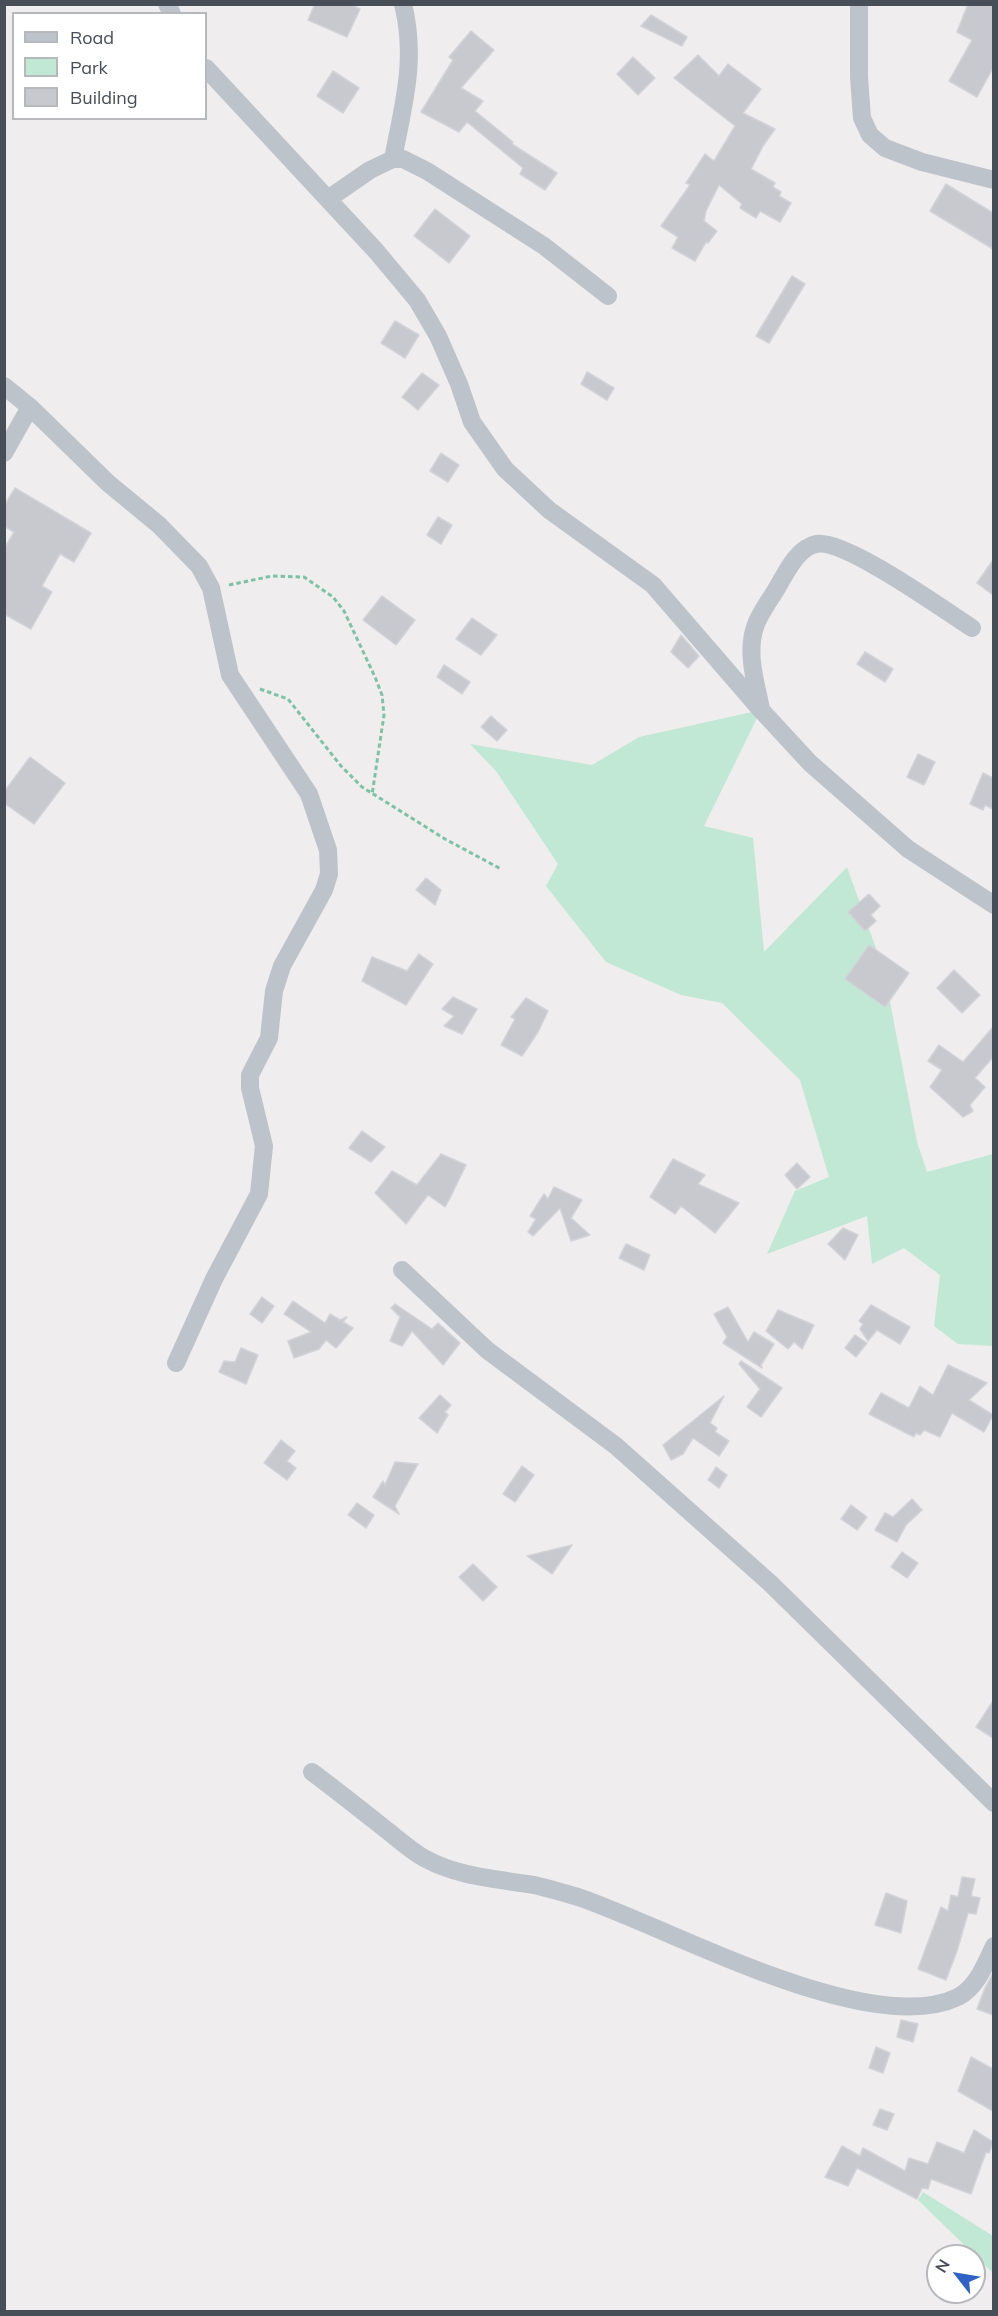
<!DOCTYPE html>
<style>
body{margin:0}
#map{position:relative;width:998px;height:2316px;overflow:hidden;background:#efeded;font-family:Mulish,sans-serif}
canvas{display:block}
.frame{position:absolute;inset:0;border:6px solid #484e58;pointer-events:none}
.legend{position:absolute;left:12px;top:12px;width:195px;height:108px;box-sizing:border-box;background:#fff;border:2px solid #b6b8bc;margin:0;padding:8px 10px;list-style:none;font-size:18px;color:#484e58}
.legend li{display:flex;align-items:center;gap:12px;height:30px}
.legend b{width:30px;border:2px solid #b6b8bc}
.north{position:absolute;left:926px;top:2244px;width:60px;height:60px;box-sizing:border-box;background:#fff;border:2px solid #b6b8bc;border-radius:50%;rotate:301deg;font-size:16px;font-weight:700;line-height:24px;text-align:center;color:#484e58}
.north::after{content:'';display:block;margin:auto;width:21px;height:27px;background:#2f62c7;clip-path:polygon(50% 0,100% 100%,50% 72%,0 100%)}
</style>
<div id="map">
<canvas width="998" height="2316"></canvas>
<div class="frame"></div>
<ul class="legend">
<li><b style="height:8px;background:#bdc3ca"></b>Road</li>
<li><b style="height:16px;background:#c0e8d4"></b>Park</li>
<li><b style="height:16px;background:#c8c9cf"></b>Building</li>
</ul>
<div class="north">N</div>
</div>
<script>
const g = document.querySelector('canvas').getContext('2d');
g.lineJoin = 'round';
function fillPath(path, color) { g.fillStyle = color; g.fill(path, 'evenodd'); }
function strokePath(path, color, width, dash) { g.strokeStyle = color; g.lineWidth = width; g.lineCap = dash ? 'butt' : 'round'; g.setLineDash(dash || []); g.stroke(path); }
const green = new Path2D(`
 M761 710 704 826 753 838 764 952 847 867 884 971 917 1142 927 1172 993 1154V1346L958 1344 934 1326 940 1275 904 1248 872 1264 867 1216 767 1254 795 1191 829 1177 800 1080 722 1003 681 995 606 962 546 886 558 864 496 771 470 744 592 765 639 737Z
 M923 2192 993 2236V2273L918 2200Z`);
const building = new Path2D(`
 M315 4H350L360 9 347 37 308 20Z
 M968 4H993V68L977 97 949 81 972 40 957 32Z
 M651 15 687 37 682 46 641 26Z
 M471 31 494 50 461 88 483 101 475 111 513 142 512 144 557 173 545 190 520 174 523 168 467 122 459 132 421 112 453 60 449 57Z
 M698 55 719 76 728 64 761 89 743 113 775 129 763 146 751 169 775 183 773 187 781 192 779 196 791 203 780 222 760 211 756 218 740 208 742 204 719 185 706 211 704 221 717 231 708 243 706 242 695 261 672 248 678 237 661 226 690 185 686 183 705 154 714 161 735 126 674 78Z
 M633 57 655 78 638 95 617 74Z
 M333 71 359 88 343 113 317 96Z
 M946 184 993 213V249L930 211Z
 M435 209 470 236 449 263 414 236Z
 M792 276 805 284 769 343 756 336Z
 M395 321 419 335 405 358 381 343Z
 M587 372 614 388 607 400 581 384Z
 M422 373 439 385 418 410 402 397Z
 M441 453 459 465 448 482 430 471Z
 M15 488 91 533 74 562 60 554 42 586 52 592 31 629 4 614V549L14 532 4 526V506Z
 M438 517 452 525 441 544 427 535Z
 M993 560V595L977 583Z
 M382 596 415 620 396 645 363 620Z
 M472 618 497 635 481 655 456 639Z
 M681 635 699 656 688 668 671 652Z
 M865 652 893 669 885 682 857 664Z
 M444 665 470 682 462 694 437 677Z
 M491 716 507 730 497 741 481 727Z
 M918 754 935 762 924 785 907 777Z
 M30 757 65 783 34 824 4 803V792Z
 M983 773 993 778V809L985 805 983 810 970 804Z
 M426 878 441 890 435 905 416 890Z
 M869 894 880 906 871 915 876 921 865 931 848 912Z
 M869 945 909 973 885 1007 845 979Z
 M419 954 433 964 406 1005 362 981 372 957 407 971Z
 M954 970 980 995 962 1013 937 988Z
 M453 997 477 1009 462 1034 444 1026 454 1016 442 1009Z
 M526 998 548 1011 538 1032 522 1056 501 1045 515 1019 511 1017Z
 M993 1027V1057L975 1078 985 1087 970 1105 973 1111 963 1117 930 1087 942 1070 928 1061 939 1045 963 1062Z
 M362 1131 385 1147 371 1162 349 1148Z
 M441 1154 466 1165 449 1200 445 1207 428 1195 406 1224 375 1193 392 1171 417 1185Z
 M673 1159 705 1175 698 1184 739 1203 715 1233 681 1206 675 1214 650 1197Z
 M797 1163 810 1177 797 1189 785 1175Z
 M554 1187 582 1200 571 1218 590 1235 571 1241 560 1208 533 1236 528 1232 536 1219 530 1216 544 1194 548 1199Z
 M843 1228 858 1235 845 1260 828 1244Z
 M626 1244 650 1255 644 1270 619 1258Z
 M262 1297 274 1306 262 1323 250 1314Z
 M293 1301 325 1323 330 1314 340 1320 347 1317 343 1322 353 1328 336 1348 326 1340 319 1349 294 1358 288 1341 311 1332 284 1314Z
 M395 1304 432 1329 438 1323 460 1343 443 1365 412 1331 402 1346 390 1341 400 1317 391 1308Z
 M871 1305 910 1327 900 1344 877 1330 868 1341 860 1329 863 1324 859 1321Z
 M728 1307 748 1342 754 1332 774 1344 761 1365 762 1368 723 1343 727 1337 714 1314Z
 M778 1310 814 1325 802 1349 794 1342 788 1349 766 1331Z
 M855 1335 867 1343 856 1357 845 1348Z
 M241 1348 258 1355 246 1384 219 1372 224 1361 235 1362Z
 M741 1361 782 1388 761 1417 747 1407 760 1389 739 1364Z
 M948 1365 987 1383 969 1400 993 1415 984 1432 952 1413 940 1437 924 1430 920 1435 916 1433 914 1437 869 1414 881 1393 909 1408 920 1386 933 1395Z
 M440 1395 451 1405 445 1412 448 1415 437 1433 419 1418Z
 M724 1396 710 1423 717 1428 715 1432 729 1441 719 1456 693 1438 683 1454 671 1460 663 1445Z
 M281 1440 295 1451 287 1461 296 1468 287 1480 264 1463Z
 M395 1462 418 1464 395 1506 399 1514 373 1497 383 1481 385 1485Z
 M522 1466 534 1475 515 1502 503 1494Z
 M716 1467 727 1475 719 1488 708 1480Z
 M912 1499 922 1510 906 1525 897 1542 875 1530 885 1513 893 1517Z
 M357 1503 374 1515 366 1528 348 1515Z
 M851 1505 867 1517 857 1530 841 1519Z
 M572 1545 552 1574 527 1556Z
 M902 1552 918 1563 907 1578 891 1567Z
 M473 1564 497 1587 483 1601 459 1577Z
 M993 1701V1738L976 1727Z
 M962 1877 975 1879 971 1896 980 1898 976 1914 968 1913 957 1951 946 1980 918 1969 941 1907 948 1911 951 1895 958 1897Z
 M886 1893 907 1901 901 1933 875 1925Z
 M993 1973V2015L977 2009 985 1988Z
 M901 2020 918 2024 913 2042 897 2037Z
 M876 2047 890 2053 883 2073 869 2068Z
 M971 2057 993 2069V2111L958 2091Z
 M880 2109 894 2114 887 2130 873 2125Z
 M974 2130 993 2142 989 2153 986 2152 971 2194 931 2179 928 2189 922 2188 917 2199 857 2168 848 2186 825 2177 842 2146 860 2156 863 2148 905 2171 909 2158 928 2164 937 2142 964 2153Z`);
const path = new Path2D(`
 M229 585 272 576 304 577 333 597 344 611 375 677 382 695 384 715 372 795
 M260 689 288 699 341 766 362 787 445 839 501 869`);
const minor = new Path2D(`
 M167 4 172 14
 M859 4V77L862 118 870 135 885 148 922 162 994 180
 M206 68 376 251 417 300 438 336 459 384 472 422 505 469 549 510 653 585 761 710 810 763 908 849 994 905
 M393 159C403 106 417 60 403 4
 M328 199 370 170 393 159H403L427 171 544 246 608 296
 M4 386 30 407 108 483 159 525 199 566 211 588 230 675 309 794 328 850 329 874 324 890 282 966 274 991 269 1038 250 1075V1088L264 1146 259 1194 214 1279 176 1363
 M4 453 30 407
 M761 709C756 683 746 654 755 627 759 614 770 600 777 588 786 573 797 548 816 544 844 538 944 610 972 628
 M402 1270 487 1350 616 1446 770 1583 994 1803
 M312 1772C336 1790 360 1809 384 1828 397 1838 410 1850 424 1858 458 1877 497 1879 534 1885 548 1888 564 1893 578 1897 668 1927 869 2040 958 1997 977 1987 985 1965 994 1946`);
fillPath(green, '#c0e8d4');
fillPath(building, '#c8c9cf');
strokePath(building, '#d2d3d8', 1.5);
strokePath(path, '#7dc2a7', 3, [4.5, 3]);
strokePath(minor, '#bdc3ca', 18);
</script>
